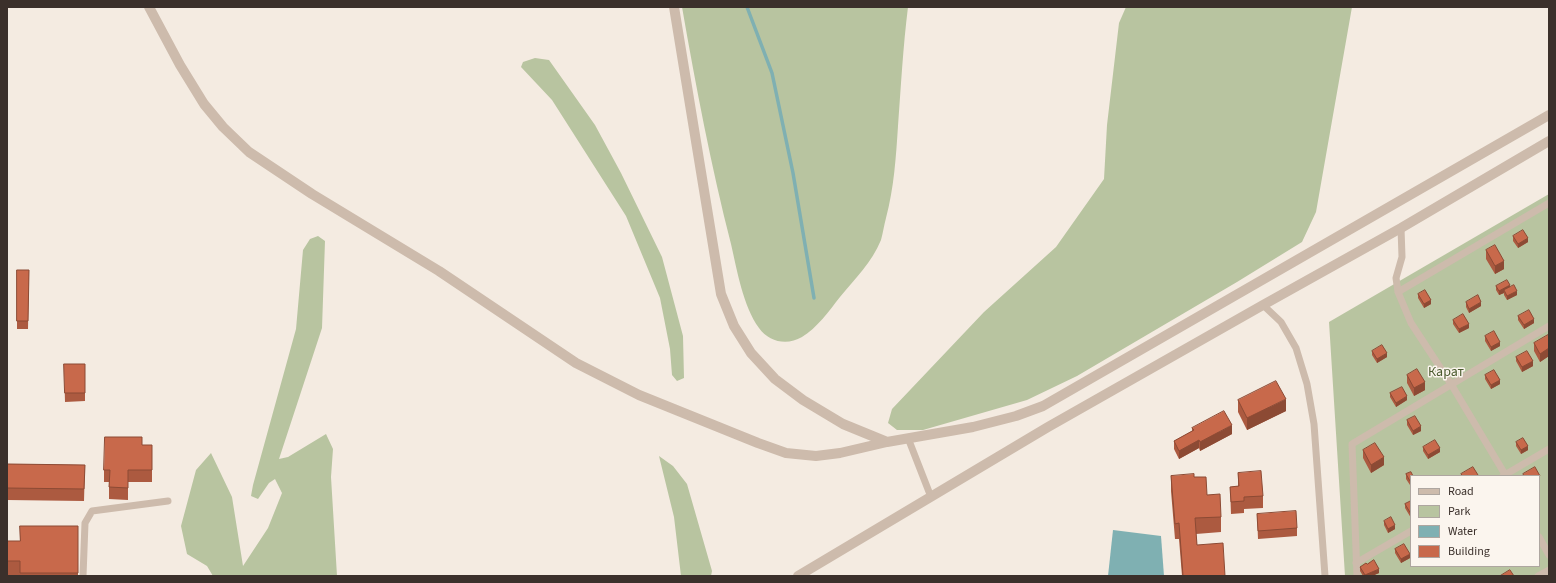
<!DOCTYPE html>
<meta charset="utf-8">
<style>
body{margin:0}
#map{position:relative;width:1556px;height:583px;overflow:hidden;background:#f4ebe1;font-family:"Source Sans 3",sans-serif}
canvas{display:block}
.frame{position:absolute;inset:0;border:8px solid #3b302b;pointer-events:none}
.legend{position:absolute;left:1410px;top:475px;width:130px;height:92px;box-sizing:border-box;background:#fbf5ee;border:1px solid #aea6a0;margin:0;padding:5px 7px;list-style:none;font-size:12px;color:#3b302b}
.legend li{display:flex;align-items:center;gap:8px;height:20px}
.legend b{width:20px;border:1px solid #aea6a0}
</style>
<div id="map">
<canvas width="1556" height="583"></canvas>
<div class="frame"></div>
<ul class="legend">
<li><b style="height:5px;background:#cdbbac"></b>Road</li>
<li><b style="height:11px;background:#b8c4a0"></b>Park</li>
<li><b style="height:11px;background:#7fb0b2"></b>Water</li>
<li><b style="height:11px;background:#c8694b"></b>Building</li>
</ul>
</div>
<script>
const g = document.querySelector('canvas').getContext('2d');
g.lineJoin = 'round';
function fillPath(path, color) { g.fillStyle = color; g.fill(path, 'evenodd'); }
function strokePath(path, color, width, dash) { g.strokeStyle = color; g.lineWidth = width; g.lineCap = dash ? 'butt' : 'round'; g.setLineDash(dash || []); g.stroke(path); }
function drawText(font, color, halo, rows, align = 'center') {
  g.font = font + ' "Source Sans 3",sans-serif'; g.lineWidth = 3; g.setLineDash([]); g.textBaseline = 'middle'; g.strokeStyle = halo; g.fillStyle = color; for (const [text, x, y, turn = 0] of rows) {
    g.save(); g.translate(x, y); g.rotate((+turn || 0) * Math.PI / 180); g.textAlign = isNaN(turn) ? turn : align; if (halo) g.strokeText(text, 0, 0); g.fillText(text, 0, 0); g.restore();
  }
}
const green = new Path2D(`
 M682 7H908C903 47 901 86 898 126 896 157 894 188 886 218 884 225 883 233 881 240 872 262 855 279 840 297 829 311 817 328 802 337 787 346 769 342 759 328 743 306 737 270 731 244 711 166 696 87 682 7Z
 M1126 7H1352L1316 212 1302 242 1237 282 1077 376 1027 400 923 430H897L888 423 892 409 984 312 1056 247 1104 179 1107 125 1119 23Z
 M535 58 549 60 595 125 621 173 662 257 683 336 684 378 677 381 672 375 670 349 660 298 626 216 552 100 521 67 523 62Z
 M1549 194V576H1345L1329 322ZM1411 476H1539V566H1411Z
 M318 236 325 241 322 328 279 459 288 457 326 434 333 449 331 477 337 576H213L207 566 187 554 181 526 196 470 211 453 232 497 243 566 268 528 282 493 275 479 269 483 258 499 251 496 253 485 296 329 303 250 310 239Z
 M659 456 673 466 687 484 712 571 711 576H681L674 517Z`);
const water = new Path2D(`
 M1113 530 1161 536 1164 576H1108Z`);
const stream = new Path2D(`
 M747 7 772 73 793 173 814 298`);
const service = new Path2D(`
 M1401 228 1402 257 1396 278 1398 292 1411 323 1451 384 1506 476
 M1398 292 1549 203
 M1263 305 1281 322 1296 348 1307 384 1314 424 1325 576
 M908 438 931 497
 M1503 476 1549 449
 M1539 537 1549 555
 M1356 563 1411 531
 M83 576 85 523 92 511 168 501
 M1357 576 1352 444 1549 326
 M1538 576 1549 570`);
const minor = new Path2D(`
 M149 7 180 65 204 104 223 127 249 152 312 194 439 271 576 363 639 395 758 443 786 453 816 456 840 453 887 442 973 427 1016 416 1043 406 1549 115
 M674 7 721 294 734 326 751 353 775 379 803 400 843 424 887 442
 M798 576 1048 427 1263 305 1401 228 1549 141`);
const wall = new Path2D(`
 M1513 236 1528 242 1518 248 1513 241Z
 M1486 250 1504 269 1495 274 1486 259Z
 M17 270H29L28 329H17Z
 M1496 286 1510 287 1517 295 1507 300 1504 295V293L1499 295 1496 290Z
 M1418 294 1431 304 1424 308 1418 298Z
 M1466 302 1481 306 1469 313 1466 307Z
 M1518 316 1534 323 1524 329 1518 320Z
 M1453 320 1469 328 1459 333 1453 324Z
 M1485 336 1500 346 1491 351 1485 341Z
 M1549 337V356L1540 362 1534 351V343Z
 M1372 351 1387 357 1377 363 1372 355Z
 M1516 357 1533 366 1522 372 1516 361Z
 M64 364H85V401L65 402Z
 M1407 375 1425 390 1414 396 1407 383Z
 M1485 375 1500 384 1491 389 1485 379Z
 M1390 393 1407 400 1396 407 1390 397Z
 M1238 400 1286 411 1247 430 1238 412Z
 M1407 420 1421 431 1413 435 1407 425Z
 M1192 428 1232 434 1200 451 1199 448 1179 459 1174 449V441L1192 431Z
 M1516 442 1528 450 1521 454 1516 446Z
 M142 445H152V482H128V500L109 499V482H104V470Z
 M1423 447 1440 452 1428 459 1423 451Z
 M1363 450 1384 465 1371 473 1363 458Z
 M7 464 85 465 84 501 7 500Z
 M1411 472 1410 485 1406 479V474Z
 M1238 473 1263 496V508L1244 509V513L1231 514 1230 487 1238 486Z
 M1171 476 1194 477 1207 495 1221 517V532L1196 534 1197 545 1225 576H1182L1179 539H1175L1171 491Z
 M1411 501V518L1405 508V504Z
 M1257 514 1297 528V536L1258 539Z
 M1384 521 1395 529 1388 533 1384 525Z
 M78 526V576H7V541H20Z
 M1395 549 1410 558 1401 563 1395 553Z
 M1367 564 1379 573 1372 576H1363L1360 571V567Z`);
const shadedWall = new Path2D(`
 M1528 238V242L1518 248V244Z
 M1504 261V269L1495 274V266Z
 M1510 285V289L1504 290V293L1499 295V291Z
 M1517 291V295L1507 300V296Z
 M1431 300V304L1424 308V304Z
 M1481 302V306L1469 313V309Z
 M1534 319V323L1524 329V325Z
 M1469 324V328L1459 333V329Z
 M1500 342V346L1491 351V347Z
 M1549 348V356L1540 362V354Z
 M1387 353V357L1377 363V359Z
 M1533 361V366L1522 372V367Z
 M1500 380V384L1491 389V385Z
 M1425 382V390L1414 396V388Z
 M1407 396V400L1396 407V403Z
 M1286 399V411L1247 430V418Z
 M1232 425V434L1200 451V442Z
 M1421 426V431L1413 435V431Z
 M1199 440V448L1179 459V451Z
 M1528 446V450L1521 454V450Z
 M1440 448V452L1428 459V455Z
 M1384 457V465L1371 473V465Z
 M1395 525V529L1388 533V529Z
 M1410 554V558L1401 563V559Z
 M1379 569V573L1372 576H1365V575Z`);
const building = new Path2D(`
 M1523 230 1528 238 1518 244 1513 236Z
 M1495 245 1504 261 1495 266 1486 250Z
 M17 270H29L28 321H17Z
 M1507 280 1510 285 1499 291 1496 286Z
 M1514 285 1517 291 1507 296 1504 290Z
 M1425 290 1431 300 1424 304 1418 294Z
 M1478 295 1481 302 1469 309 1466 302Z
 M1529 310 1534 319 1524 325 1518 316Z
 M1463 314 1469 324 1459 329 1453 320Z
 M1494 331 1500 342 1491 347 1485 336Z
 M1548 335 1549 337V348L1540 354 1534 343Z
 M1382 345 1387 353 1377 359 1372 351Z
 M1527 351 1533 361 1522 367 1516 357Z
 M64 364H85V393H65Z
 M1417 369 1425 382 1414 388 1407 375Z
 M1494 370 1500 380 1491 385 1485 375Z
 M1276 381 1286 399 1247 418 1238 400Z
 M1402 387 1407 396 1396 403 1390 393Z
 M1224 411 1232 425 1200 442 1199 440 1179 451 1174 441 1194 430 1192 428Z
 M1415 416 1421 426 1413 431 1407 420Z
 M105 437H142V445H152V470H128V488L109 487 110 470H104Z
 M1523 438 1528 446 1521 450 1516 442Z
 M1435 440 1440 448 1428 455 1423 447Z
 M1375 443 1384 457 1371 465 1363 450Z
 M7 464 85 465 84 489 7 488Z
 M1473 467 1478 475 1477 476H1463L1461 474Z
 M1535 467 1540 476H1524L1523 474Z
 M1261 471 1263 496 1244 497V501L1231 502 1230 487 1239 486 1238 473Z
 M1411 472 1413 476H1411V480L1410 481 1406 474Z
 M1194 474V477H1206L1207 495 1220 494 1221 517 1195 518 1197 545 1223 543 1225 576H1183L1179 523 1175 524 1171 476Z
 M1411 501V514L1405 504Z
 M1296 511 1297 528 1258 531 1257 514Z
 M1391 517 1395 525 1388 529 1384 521Z
 M20 526H78V573H20V561H7V541H20Z
 M1404 544 1410 554 1401 559 1395 549Z
 M1374 560 1379 569 1365 575 1360 567 1366 563 1367 564Z
 M1510 570 1514 576H1500Z`);
const parkNames = [
 ["Карат",1446,373]
];
fillPath(green, '#b8c4a0');
fillPath(water, '#7fb0b2');
strokePath(stream, '#7fb0b2', 3.5);
strokePath(service, '#cdbbac', 7);
strokePath(minor, '#cdbbac', 10);
fillPath(wall, '#ac5a40');
fillPath(shadedWall, '#8c4a34');
fillPath(building, '#c8694b');
strokePath(building, '#8c4a34', 1);
drawText('14px', '#4a5a2e', '#fbf5ee', parkNames);
</script>
